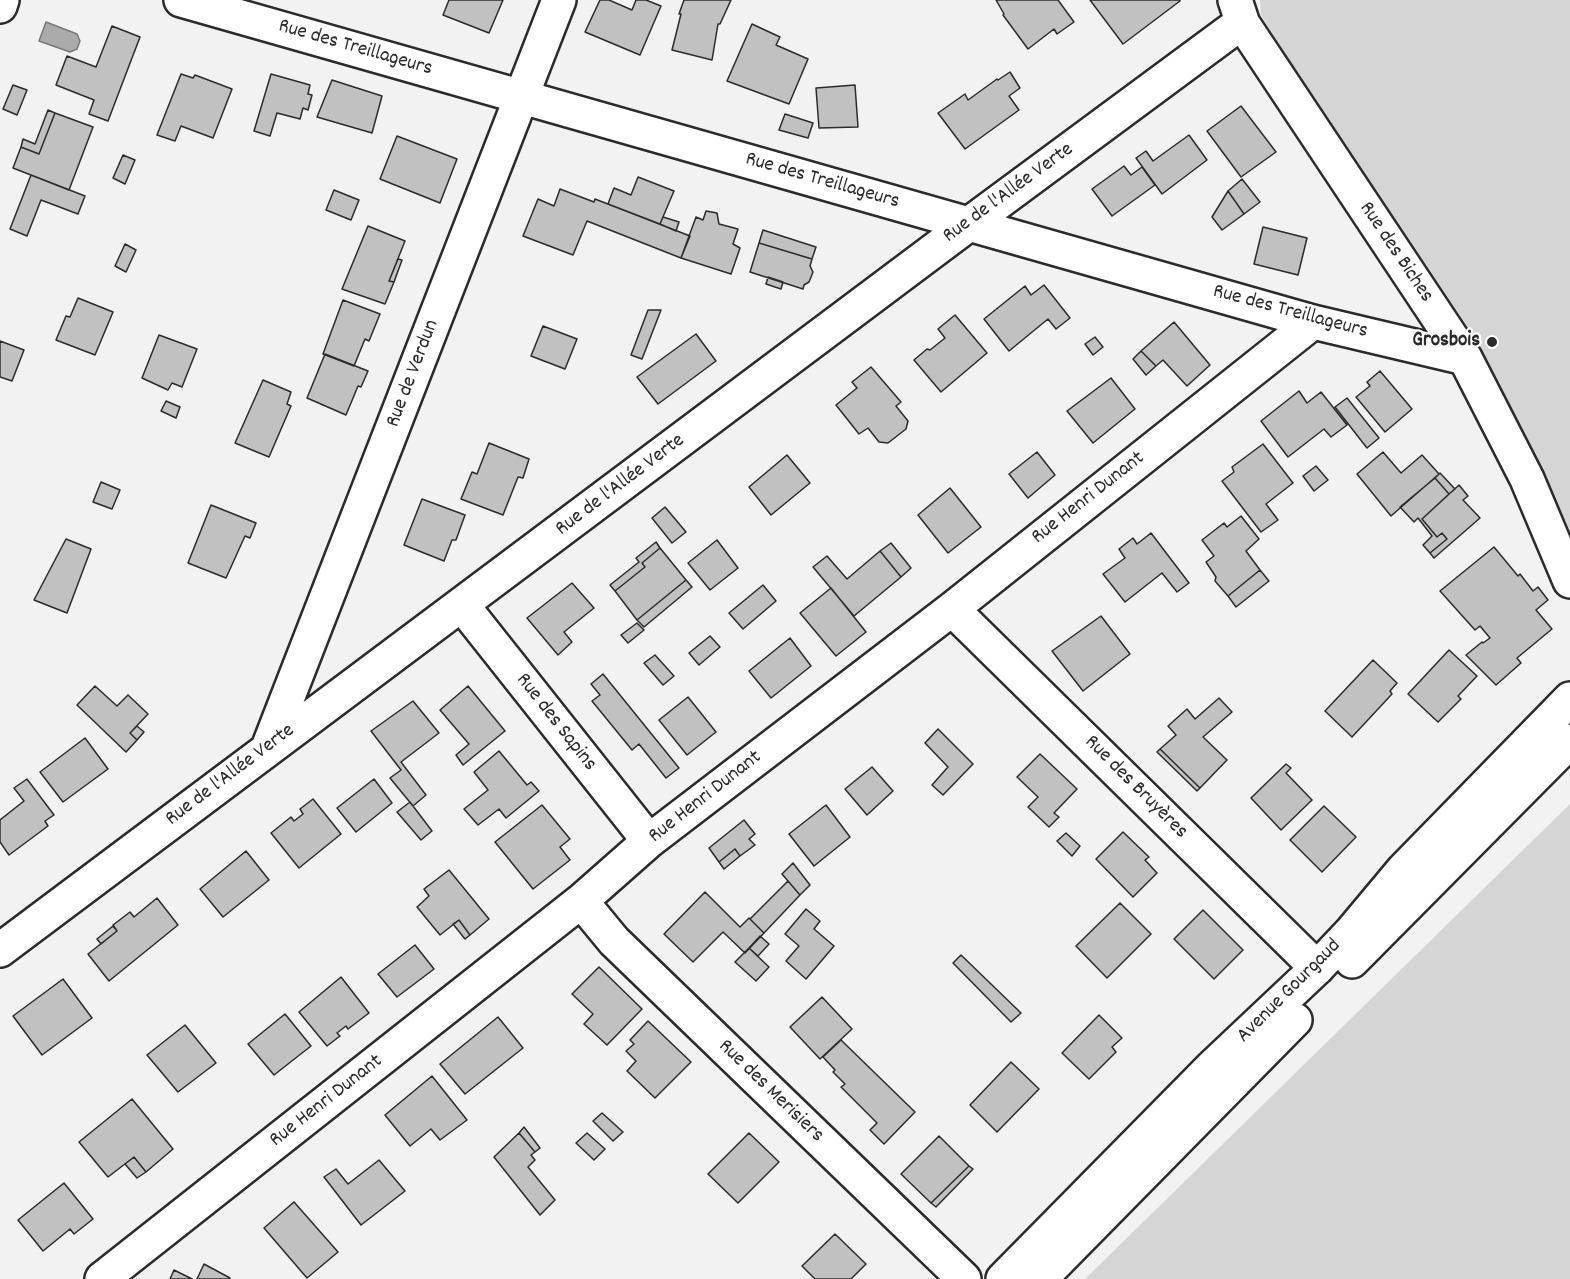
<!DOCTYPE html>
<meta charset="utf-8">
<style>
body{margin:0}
canvas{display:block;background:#f2f2f2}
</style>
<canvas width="1570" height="1279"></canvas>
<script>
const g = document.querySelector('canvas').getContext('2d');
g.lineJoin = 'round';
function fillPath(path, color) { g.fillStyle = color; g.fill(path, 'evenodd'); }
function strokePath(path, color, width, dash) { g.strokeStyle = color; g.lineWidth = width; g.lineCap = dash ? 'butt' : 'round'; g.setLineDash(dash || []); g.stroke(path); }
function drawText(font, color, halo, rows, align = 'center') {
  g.font = font + ' Dekko,sans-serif'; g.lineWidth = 4.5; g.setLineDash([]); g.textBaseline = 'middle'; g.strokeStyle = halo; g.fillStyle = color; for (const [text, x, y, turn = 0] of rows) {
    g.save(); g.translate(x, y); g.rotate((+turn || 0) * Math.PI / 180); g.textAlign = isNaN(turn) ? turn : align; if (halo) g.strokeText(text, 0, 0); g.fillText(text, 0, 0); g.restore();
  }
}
const green = new Path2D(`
 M1260 0H1570V533L1481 358 1372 193 1261 15Z
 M1570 804V1279H1085Z`);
const water = new Path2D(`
 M46 22 77 34 80 41 77 49 70 52 39 41Z`);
const building = new Path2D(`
 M449 0H503L489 33 443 15Z
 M600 0H609L632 10 636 0H646L661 6 640 55 585 32Z
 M684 0H731L720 24H718L712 60 672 50 681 14H679Z
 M996 0H1058L1074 22 1057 34 1054 29 1028 49 1003 15 1004 14Z
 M1090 0H1180V1L1123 44Z
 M752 24 780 37 776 45 808 59 789 104 727 81Z
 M112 26 140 37 108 121 89 114 94 100 56 85 67 56 96 67Z
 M1010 72 1020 88 1009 96 1019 110 965 149 938 113 965 94 968 100 997 79 998 80Z
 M181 74 193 78 195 75 232 89 213 138 181 126 175 141 157 135Z
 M271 74 310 85 308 94 312 95 308 110 303 108 300 119 277 113 270 136 254 131Z
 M332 80 382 96 372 133 317 117Z
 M13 85 27 90 17 115 3 109Z
 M855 85 858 127 819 128 816 88Z
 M1241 106 1276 152 1241 177 1207 131Z
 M48 110 55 113 39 154 21 147 23 139 35 144Z
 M55 113 93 127 69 190 13 168 21 147 39 154Z
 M785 114 813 123 808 138 779 130Z
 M1189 135 1207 160 1162 194 1136 158 1146 151 1153 161Z
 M397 136 457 159 440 203 380 179Z
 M123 155 135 160 125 184 113 178Z
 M1124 166 1131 175 1142 167 1155 185 1112 216 1092 189Z
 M31 175 85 196 78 214 41 200 27 236 10 229Z
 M638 177 674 191 660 224 608 204 614 188 631 195Z
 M1242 179 1260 202 1244 214 1228 191Z
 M560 189 594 202 595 199 690 236 681 258 587 221 573 255 523 236 538 199 554 206Z
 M334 190 359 200 351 220 326 210Z
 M1228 191 1244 214 1222 230 1212 217Z
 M706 211 717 213 719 224 738 229 733 244 740 248 731 274 681 258 696 217 703 220Z
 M663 217 679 222 676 231 660 224Z
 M368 226 405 241 389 281 394 282 385 304 342 289Z
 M1263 227 1307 238 1298 275 1254 264Z
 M763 230 816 247 812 259 759 243Z
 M759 243 812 259 810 266 813 272 809 282 804 285 803 289 750 272Z
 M125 244 136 250 126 272 115 266Z
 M398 259 402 260 394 282 389 281Z
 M768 277 783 282 781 289 766 284Z
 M1044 285 1070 318 1056 329 1048 319 1009 351 984 319 1025 286 1031 295Z
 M78 298 113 312 95 355 56 340 66 316 70 317Z
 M343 300 380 314 369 341 365 339 354 366 323 354Z
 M648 310H661L642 359 631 355Z
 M955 315 987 353 941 392 914 360 927 349 930 350 945 338 938 329Z
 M1174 322 1210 365 1187 386 1163 360 1156 366 1141 351Z
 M543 326 577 339 565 369 531 356Z
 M696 334 716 361 658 404 637 377Z
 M159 335 197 349 182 387 172 383 168 390 142 378Z
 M1095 337 1103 347 1093 355 1085 344Z
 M0 341 24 350 12 381 0 377Z
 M1141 351 1156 366 1146 375 1133 359Z
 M325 354 368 371 361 387 358 386 346 415 307 398Z
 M871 367 901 402 896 406 908 421 906 429 888 443 879 442 868 428 859 434 836 405 857 388 852 382Z
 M1380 371 1412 409 1385 432 1356 397 1370 386 1367 382Z
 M1111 378 1135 409 1093 443 1067 411Z
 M263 380 291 392 287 404 291 406 269 457 235 443Z
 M1299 391 1307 403 1321 392 1347 425 1331 437 1324 429 1288 457 1261 421Z
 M1347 398 1379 438 1367 448 1335 407Z
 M166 401 180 407 176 418 161 411Z
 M489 443 529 459 523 478 518 477 503 515 461 499 472 472 477 474Z
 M1263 444 1293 483 1266 504 1278 520 1261 532 1222 481 1234 472 1232 467Z
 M1037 452 1055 475 1028 498 1009 474Z
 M1383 452 1401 473 1422 455 1439 474 1391 516 1357 474Z
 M787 455 810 483 771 515 749 487Z
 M1316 466 1328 480 1314 491 1303 476Z
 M1440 473 1455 489 1449 494 1435 478Z
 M1435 478 1449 494 1422 519 1437 537 1442 533 1447 539 1430 553 1423 545 1432 536 1418 518 1414 522 1400 507Z
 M101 482 120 490 112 509 93 502Z
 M1459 485 1468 496 1463 500 1480 518 1434 558 1430 553 1447 539 1442 533 1437 537 1422 519Z
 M950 488 981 527 948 553 918 515Z
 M422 499 465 515 456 540H452L444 561 404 545Z
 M211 505 256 523 250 538 245 536 226 578 188 563Z
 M665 507 686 532 672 543 652 518Z
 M1241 516 1259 539 1246 551 1260 570 1228 596 1215 581 1216 577 1206 562 1214 556 1202 540 1224 523 1227 527Z
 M1151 533 1189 583 1177 592 1162 573 1125 602 1103 574 1125 558 1119 549 1133 538 1137 544Z
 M66 539 91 549 67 613 34 600Z
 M717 540 738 568 710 590 688 563Z
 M656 542 660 548 642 563 645 567 615 591 610 585 639 562 636 558Z
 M891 543 911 568 901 577 880 551Z
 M1494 547 1518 576 1520 574 1533 591 1538 587 1548 600 1536 610 1552 629 1517 658 1521 663 1496 685 1466 655 1482 642 1483 643 1490 638 1480 626 1475 630 1440 591Z
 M660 548 686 580 637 620 615 591 645 567 642 563Z
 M880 551 901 577 854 616 813 567 827 556 847 579Z
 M1260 570 1269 581 1236 607 1228 596Z
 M686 580 692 587 644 627 637 620Z
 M572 583 594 608 564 632 572 642 558 655 527 618Z
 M763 585 776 601 743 629 729 613Z
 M831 588 866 632 836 656 800 613Z
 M1101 616 1130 654 1083 691 1052 651Z
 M637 623 644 630 628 643 621 635Z
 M710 636 720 647 699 665 689 653Z
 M790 638 811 666 771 698 749 671Z
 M1449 650 1477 676 1458 696 1461 699 1438 722 1408 694Z
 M655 655 674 676 663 685 644 663Z
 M1373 660 1397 683 1390 691 1392 694 1352 737 1325 711Z
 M603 674 679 768 666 778 639 744 632 750 592 701 600 695 591 684Z
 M95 686 117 706 128 695 148 714 130 733 137 740 126 752 77 705Z
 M468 686 505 731 463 765 456 755 469 744 440 710Z
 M688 697 716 732 687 755 659 720Z
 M1219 698 1232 712 1203 737 1227 760 1200 788 1160 749 1176 735 1168 726 1187 709 1195 719Z
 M413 701 439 733 401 762 426 795 413 806 390 778 401 770 371 731Z
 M137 726 144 732 137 740 130 733Z
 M938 729 973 764 943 795 932 785 948 767 925 743Z
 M85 738 108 769 63 802 40 772Z
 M1160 749 1200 788 1197 791 1157 752Z
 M499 751 527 785 531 782 539 791 506 818 499 809 478 825 464 809 488 790 474 772Z
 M1040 754 1077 789 1054 813 1059 817 1049 827 1028 807 1038 797 1017 777Z
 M1286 764 1291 768 1286 773 1312 800 1281 830 1251 798Z
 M872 767 893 791 867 815 845 789Z
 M27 779 54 815 45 821 48 826 9 855 0 842V820L24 801 14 788Z
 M374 779 392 803 356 832 337 808Z
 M313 799 341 834 299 868 271 833 291 817 294 821 303 814 300 809Z
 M410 802 432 831 421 840 397 812Z
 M542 805 570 839 560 847 570 860 533 889 495 842Z
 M826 805 850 837 814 866 789 834Z
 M1324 806 1356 837 1322 872 1290 840Z
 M744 820 755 834 749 839 755 845 740 856 735 849 719 862 709 848Z
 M1123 832 1149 857 1145 860 1157 873 1133 897 1096 859Z
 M1066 833 1080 846 1072 856 1057 841Z
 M735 849 740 856 724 869 719 862Z
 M246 851 269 880 223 917 200 889Z
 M793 863 810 885 800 895 782 874Z
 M449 870 489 919 470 935 459 920 440 935 417 907 429 896 424 889Z
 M788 881 800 895 764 933 750 919Z
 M705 892 740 927 749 918 764 933 745 953 723 932 693 962 664 934Z
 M157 898 178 925 109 981 88 954 117 931 113 925 130 912 134 917Z
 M1120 903 1151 934 1107 978 1076 946Z
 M806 909 820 921 814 929 834 946 806 979 786 961 799 946 785 934Z
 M1203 910 1243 950 1214 979 1174 939Z
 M459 920 470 935 465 939 453 924Z
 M113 926 117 931 101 944 97 939Z
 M760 936 769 944 758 956 749 948Z
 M415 945 434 969 397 997 378 974Z
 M749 948 769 967 756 981 735 962Z
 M961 955 1021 1013 1011 1022 953 963Z
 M599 967 642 1009 607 1045 584 1024 593 1014 572 994Z
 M341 977 369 1013 348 1029 346 1026 337 1033 340 1036 327 1046 299 1012Z
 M63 979 92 1018 42 1055 13 1016Z
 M822 997 852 1029 820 1059 790 1027Z
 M285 1014 311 1046 274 1075 248 1044Z
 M1099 1015 1122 1038 1112 1047 1116 1052 1089 1079 1062 1053Z
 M498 1017 523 1048 465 1094 440 1064Z
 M648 1021 691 1062 655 1098 627 1071 636 1061 626 1051 634 1044 630 1040Z
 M185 1025 216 1063 178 1092 147 1055Z
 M841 1040 915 1112 884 1144 870 1130 877 1123 841 1087 845 1084 833 1072 835 1070 823 1057Z
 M1011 1062 1039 1089 997 1132 970 1105Z
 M432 1076 467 1120 440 1140 431 1129 410 1146 385 1115Z
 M132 1099 173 1149 146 1172 134 1157 108 1177 79 1142Z
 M602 1113 623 1132 613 1141 593 1121Z
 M524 1127 540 1148 535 1152 519 1133Z
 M519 1133 535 1152 531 1155 535 1160 528 1167 555 1200 540 1215 494 1157Z
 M587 1133 605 1149 594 1160 576 1143Z
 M749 1133 779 1162 738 1203 708 1174Z
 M939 1136 969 1166 931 1203 901 1174Z
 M134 1157 146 1172 137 1178 125 1164Z
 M379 1160 405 1191 361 1225 324 1177 336 1169 348 1184Z
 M969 1166 973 1169 936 1207 931 1203Z
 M64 1183 93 1219 74 1234 70 1229 43 1251 18 1220Z
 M294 1202 338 1252 307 1278 264 1228Z
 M835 1234 866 1264 851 1279H815L802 1266Z
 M204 1264 230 1278 229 1279H197Z
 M174 1270 192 1279H170Z`);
const minor = new Path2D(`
 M181 0 1313 322 1465 358
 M1235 0 1243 24 1465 358 1527 479 1570 581
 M0 6 2 0
 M462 605 649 841
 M952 609 1317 968
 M268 748 559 0
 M581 901 614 941 964 1279
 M0 950 969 224 1230 31 1243 24
 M102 1279 581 901 649 841 952 609 1313 322`);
const secondary = new Path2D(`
 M1352 961 1570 741
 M1003 1279 1211 1068 1317 968 1352 931 1403 870 1570 699
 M1040 1279 1295 1020`);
const markers = [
 [1492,342,6,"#2b2b2b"]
];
const streetNames = [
 ["Rue des Treillageurs",355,49,16],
 ["Rue des Treillageurs",822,182,16],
 ["Rue de l'Allée Verte",1009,194,-36],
 ["Rue des Biches",1395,253,56],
 ["Rue des Treillageurs",1290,313,15],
 ["Rue de Verdun",414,374,-69],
 ["Rue de l'Allée Verte",621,486,-37],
 ["Rue Henri Dunant",1089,499,-38],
 ["Rue des Sapins",555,723,52],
 ["Rue de l'Allée Verte",231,776,-37],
 ["Rue des Bruyères",1135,788,45],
 ["Rue Henri Dunant",706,798,-38],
 ["Avenue Gourgaud",1290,992,-45],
 ["Rue des Merisiers",770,1092,44],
 ["Rue Henri Dunant",327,1102,-38]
];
const poiNames = [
 ["Grosbois",1480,342]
];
fillPath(green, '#d5d5d5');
fillPath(water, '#ababab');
strokePath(water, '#787878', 1.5);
fillPath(building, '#c1c1c1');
strokePath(building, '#2b2b2b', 1.5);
strokePath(minor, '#2b2b2b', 38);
strokePath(secondary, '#2b2b2b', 38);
strokePath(minor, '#fff', 33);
strokePath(secondary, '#fff', 33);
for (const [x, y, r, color] of markers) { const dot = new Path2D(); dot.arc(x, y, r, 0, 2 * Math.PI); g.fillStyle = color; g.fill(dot); strokePath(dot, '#fff', 2); }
drawText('21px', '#2b2b2b', '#fff', streetNames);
drawText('bold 21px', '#2b2b2b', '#fff', poiNames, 'right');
</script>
